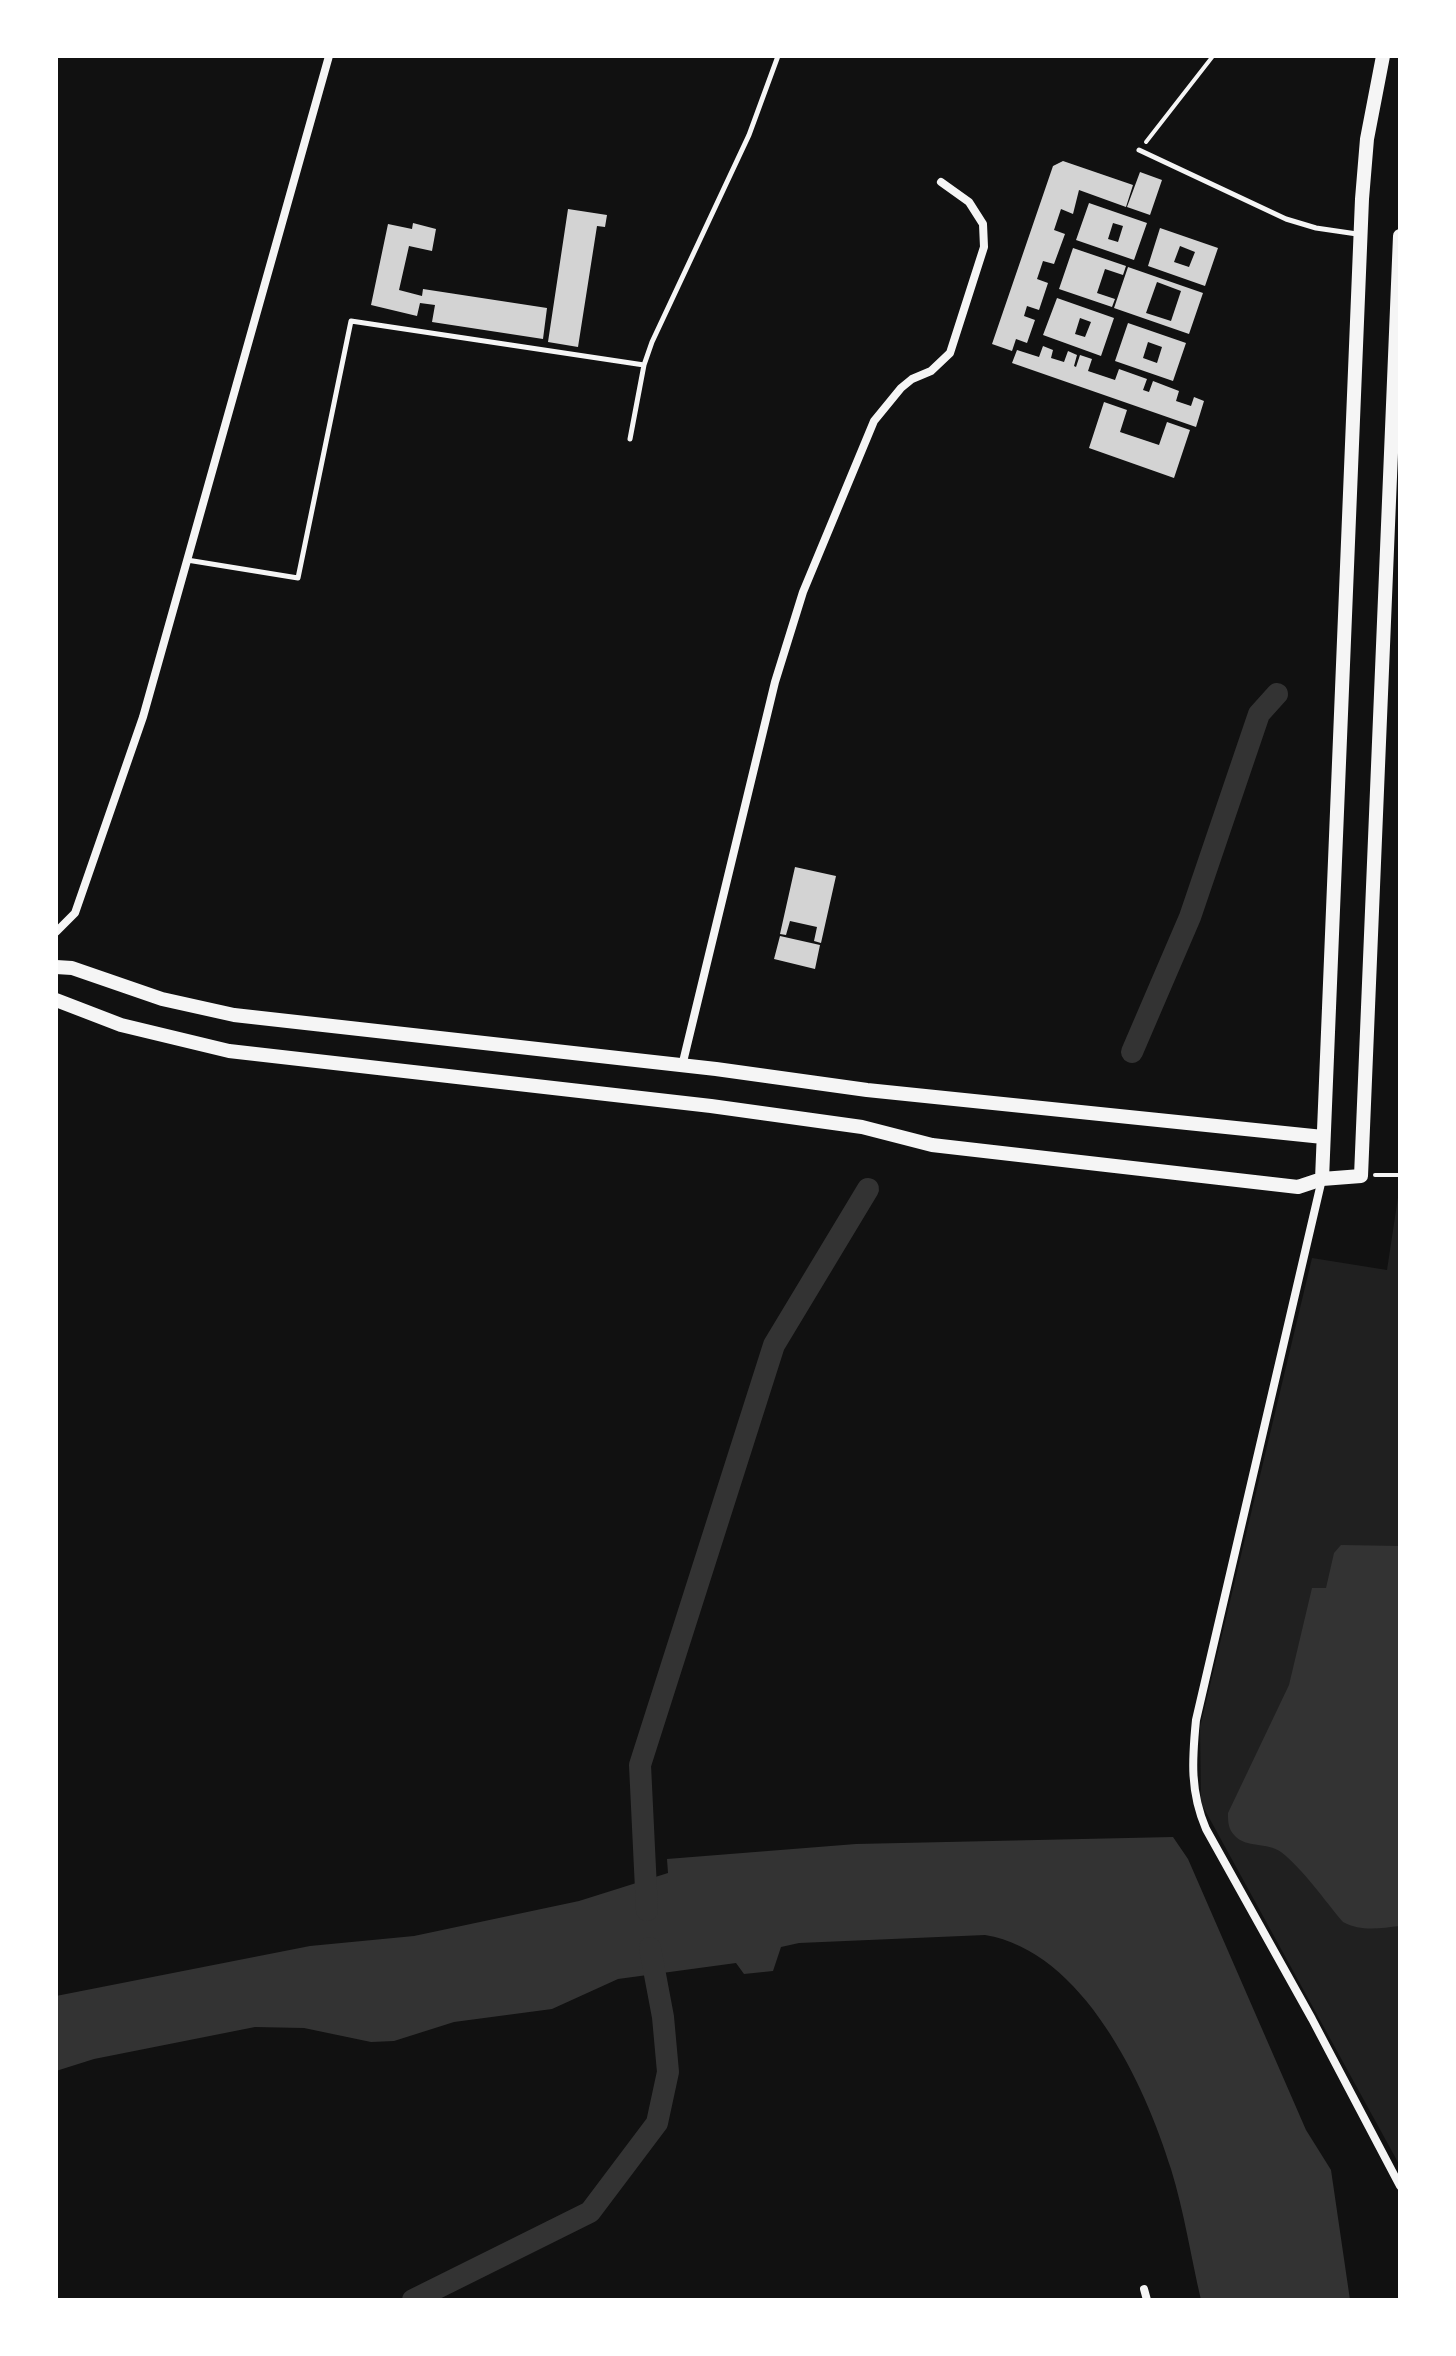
<!DOCTYPE html>
<style>
body{margin:0}
#map{position:relative;width:1456px;height:2356px;overflow:hidden;background:#111;font-family:"DejaVu Sans",sans-serif}
canvas{display:block}
.frame{position:absolute;inset:0;border:58px solid #fff;pointer-events:none}
</style>
<div id="map">
<canvas width="1456" height="2356"></canvas>
<div class="frame"></div>
</div>
<script>
const g = document.querySelector('canvas').getContext('2d');
g.lineJoin = 'round';
function fillPath(path, color) { g.fillStyle = color; g.fill(path, 'evenodd'); }
function strokePath(path, color, width, dash) { g.strokeStyle = color; g.lineWidth = width; g.lineCap = dash ? 'butt' : 'round'; g.setLineDash(dash || []); g.stroke(path); }
const green = new Path2D(`
 M1400 1184V2166L1201 1803 1200 1727 1312 1258 1387 1270Z`);
const water = new Path2D(`
 M1341 1545 1400 1546V1926C1380 1928 1362 1932 1343 1922 1325 1901 1303 1869 1281 1852 1267 1842 1246 1848 1235 1836 1228 1829 1228 1822 1228 1813L1289 1685 1312 1588H1326L1334 1553Z
 M1173 1837 1188 1859 1306 2130 1331 2170 1350 2300H1201C1191 2257 1184 2211 1171 2169 1145 2084 1083 1951 985 1935L799 1943 781 1947 773 1971 744 1974 736 1963 618 1979 552 2009 454 2022 394 2041 371 2042 304 2028 255 2027 94 2059 56 2071V1996L310 1946 414 1936 579 1901 668 1873 667 1859 856 1844Z`);
const canal = new Path2D(`
 M1132 1052 1190 917 1259 714 1277 694
 M647 1910 640 1765 774 1345 868 1189
 M413 2300 590 2212 657 2123 668 2072 663 2017 650 1948`);
const building = new Path2D(`
 M1063 161 1133 185 1126 207 1079 190 1073 214 1061 209 1054 230 1065 234 1054 264 1043 261 1037 279 1048 283 1039 310 1027 306 1024 316 1035 320 1027 343 1016 339 1012 351 992 344 1053 166Z
 M1140 172 1162 180 1150 215 1127 207Z
 M1089 203 1147 223 1134 260 1076 240ZM1113 223 1123 226 1118 242 1108 239Z
 M568 209 607 215 605 227 597 226 578 347 548 342Z
 M413 223 436 229 432 251 409 246 399 290 422 296 423 289 547 308 543 339 432 322 435 305 420 303 417 316 371 305 388 224 412 229Z
 M1160 228 1218 248 1205 286 1148 266ZM1180 246 1195 252 1189 267 1174 262Z
 M1073 248 1126 266 1123 275 1105 269 1097 293 1115 299 1112 307 1059 289Z
 M1128 267 1203 293 1189 334 1114 308ZM1157 282 1181 291 1171 321 1146 313Z
 M1057 298 1114 318 1101 356 1043 335ZM1080 318 1091 322 1085 337 1075 334Z
 M1128 323 1186 343 1173 381 1115 361ZM1148 342 1162 347 1157 363 1143 358Z
 M1043 346 1053 350 1051 358 1064 362 1068 351 1077 355 1074 366 1076 367 1080 355 1092 359 1088 371 1115 380 1119 369 1147 379 1143 390 1149 392 1153 381 1179 391 1176 401 1191 406 1194 397 1204 401 1196 427 1012 363 1017 350 1039 357Z
 M1104 402 1127 410 1120 432 1159 445 1167 422 1190 430 1174 478 1089 448Z
 M795 867 836 876 821 943 814 941 817 927 790 921 786 935 780 934Z
 M780 936 820 945 815 969 774 959Z`);
const path = new Path2D(`
 M1146 142 1213 56
 M1375 1175H1400`);
const service = new Path2D(`
 M1139 150 1286 219 1316 228 1357 234
 M630 439 644 365 652 342 749 135 778 56
 M187 560 298 578 351 321 644 365`);
const minor = new Path2D(`
 M56 932 75 913 143 717 329 56
 M682 1066 775 682 803 592 874 421 901 388 912 379 931 371 950 353 984 247 983 224 969 202 941 182
 M1322 1179 1196 1720C1192 1760 1190 1792 1206 1829L1312 2019 1400 2186
 M1144 2289 1147 2300`);
const secondary = new Path2D(`
 M56 967 72 968 162 999 234 1015 716 1069 867 1090 1323 1137
 M56 1000 121 1025 229 1051 711 1106 862 1127 932 1145 1298 1187 1322 1179 1361 1176 1400 236
 M1322 1179 1362 199 1367 139 1383 56`);
fillPath(green, '#202020');
fillPath(water, '#333');
strokePath(canal, '#333', 22);
fillPath(building, '#d3d3d3');
strokePath(path, '#f5f5f5', 4);
strokePath(service, '#f5f5f5', 5);
strokePath(minor, '#f5f5f5', 8);
strokePath(secondary, '#f5f5f5', 14);
</script>
